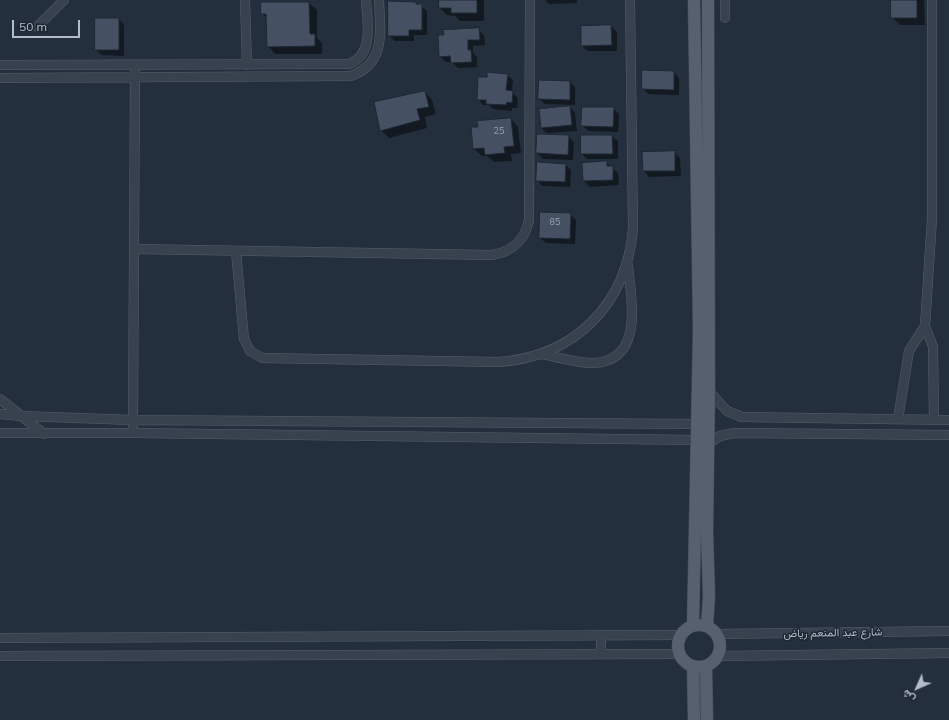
<!DOCTYPE html>
<meta charset="utf-8">
<style>
body{margin:0}
#map{position:relative;width:949px;height:720px;overflow:hidden;background:#242f3e;font-family:Mulish,Vazirmatn,sans-serif}
canvas{display:block}
.north{position:absolute;left:897px;top:668px;width:40px;height:40px;-webkit-text-stroke:3px #1d2633;paint-order:stroke;rotate:225deg;font-size:11px;font-weight:700;line-height:16px;text-align:center;color:#b4bcc9}
.north::after{content:'';display:block;margin:auto;width:14px;height:18px;background:#b4bcc9;clip-path:polygon(50% 0,100% 100%,50% 72%,0 100%)}
.scale{position:absolute;left:12px;top:20px;width:68px;height:18px;box-sizing:border-box;border:2px solid #b4bcc9;border-top:0;padding-left:5px;font-size:12px;line-height:14px;white-space:nowrap;color:#b4bcc9;-webkit-text-stroke:3px #1d2633;paint-order:stroke}
</style>
<div id="map">
<canvas width="949" height="720"></canvas>
<div class="north">ش</div>
<div class="scale">50 m</div>
</div>
<script>
const g = document.querySelector('canvas').getContext('2d');
g.lineJoin = 'round';
function fillPath(path, color) { g.fillStyle = color; g.fill(path, 'evenodd'); }
function strokePath(path, color, width, dash) { g.strokeStyle = color; g.lineWidth = width; g.lineCap = dash ? 'butt' : 'round'; g.setLineDash(dash || []); g.stroke(path); }
function drawText(font, color, halo, rows, align = 'center') {
  g.font = font + ' Mulish,Vazirmatn,sans-serif'; g.lineWidth = 3; g.setLineDash([]); g.textBaseline = 'middle'; g.strokeStyle = halo; g.fillStyle = color; for (const [text, x, y, turn = 0] of rows) {
    g.save(); g.translate(x, y); g.rotate((+turn || 0) * Math.PI / 180); g.textAlign = isNaN(turn) ? turn : align; if (halo) g.strokeText(text, 0, 0); g.fillText(text, 0, 0); g.restore();
  }
}
const shadow = new Path2D(`
 M440 0H484V21H460L455 16 447 15 440 8Z
 M545 0H577V3L549 4Z
 M892 0H924L925 25H900L892 17Z
 M309 3 317 10V38L322 43V54H275L268 46 267 19 262 13Z
 M416 3 427 11V35H414V41H395L389 35Z
 M119 19 124 25V56L102 55 96 50Z
 M611 26 617 32V51H588L582 46Z
 M478 29 484 35 485 45 473 46V53L477 57V67L458 68 452 62H446L440 56 445 36Z
 M674 72 679 78V95L648 94 643 88Z
 M507 75 513 80 512 92 518 98 517 108H512V111L493 109 489 105H483L478 99 488 78Z
 M570 82 575 87V105L545 104 539 99Z
 M425 92 432 100 436 114 425 117 427 128 389 138 381 130Z
 M570 107 575 113 577 131 547 133 541 128Z
 M613 108 619 114 618 132 588 131 582 125Z
 M511 119 518 127 521 153 511 154 512 161 494 162 487 156H482L474 149 479 128Z
 M568 136 574 142 573 160 543 159 537 153Z
 M612 136 618 141V159H587L582 154Z
 M674 152 680 158 681 176 649 177 644 171 643 153Z
 M606 162 618 173 619 185 590 187 584 181Z
 M566 165 571 170 570 187 542 186 537 180Z
 M570 214 576 220 575 244 546 243 540 238Z`);
const building = new Path2D(`
 M439 0H477V13H451V8H439Z
 M891 0H917V18H891Z
 M388 1 416 2V4H422V30H409V36H388Z
 M261 2H309L310 34H315V46L267 47 266 14H261Z
 M95 18H119V50H95Z
 M611 25 612 45 581 46V26Z
 M479 28 480 40H468V50H471L472 62 451 63 450 56 439 57 438 35H444L443 30Z
 M642 70 674 71V90L642 89Z
 M487 72 508 74 506 90 513 91 512 103 507 102 506 105 486 104V100H477L478 77H487Z
 M539 80 570 81V100L538 99Z
 M425 91 429 107 417 109 420 120 380 131 374 102Z
 M570 106 572 125 541 128 539 109Z
 M582 107H614L613 127 581 126Z
 M511 118 514 146 504 147 505 153 485 155 484 148 473 149 471 127H478L477 121Z
 M537 134 569 135 568 155 536 153Z
 M581 135H612L613 154H581Z
 M675 151V171H643L642 152Z
 M607 161V166H613V180L583 181 582 163Z
 M537 162 566 164 565 182 536 181Z
 M540 212 571 213 570 239 539 238Z`);
const minor = new Path2D(`
 M245 0 247 65
 M725 0V18
 M932 0V219L925 326 933 347 934 419
 M37 27 64 0
 M0 65 349 64C375 55 367 21 366 0
 M0 78 351 76C387 63 380 30 379 0
 M134 249 492 255C512 252 525 240 529 220L530 0
 M236 251 244 339 250 351 262 358 498 362C575 357 627 304 633 228L630 0
 M541 354C558 357 576 363 593 363 645 361 631 299 628 265
 M709 391 727 411 742 417 949 420
 M0 399 44 434
 M0 414 21 416 133 420 698 424
 M898 419 909 351 925 326
 M133 426 135 72
 M0 433H133L698 440
 M708 444 720 436 734 433 949 435
 M716 634 949 631
 M0 638 681 635
 M601 654V635
 M0 656 679 654
 M718 656 949 653`);
const major = new Path2D(`
 M678 646a21 21 0 1 1 42 0a21 21 0 1 1-42 0Z
 M693 625 699 330 694 0
 M707 626 709 596 707 532 709 391 708 0
 M693 666 694 720
 M706 666 707 720`);
const numberNames = [
 ["25",499,131],
 ["85",555,222]
];
const streetNames = [
 ["شارع عبد المنعم رياض",833,633,-1]
];
fillPath(shadow, '#0007');
fillPath(building, '#455162');
strokePath(building, '#1f2835', 1);
strokePath(minor, '#565f6c', 10);
strokePath(major, '#414a57', 13);
strokePath(minor, '#38414e', 9);
strokePath(major, '#56606e', 12);
drawText('9px', '#98a1af', null, numberNames);
drawText('11px', '#b4bcc9', '#1d2633', streetNames);
</script>
